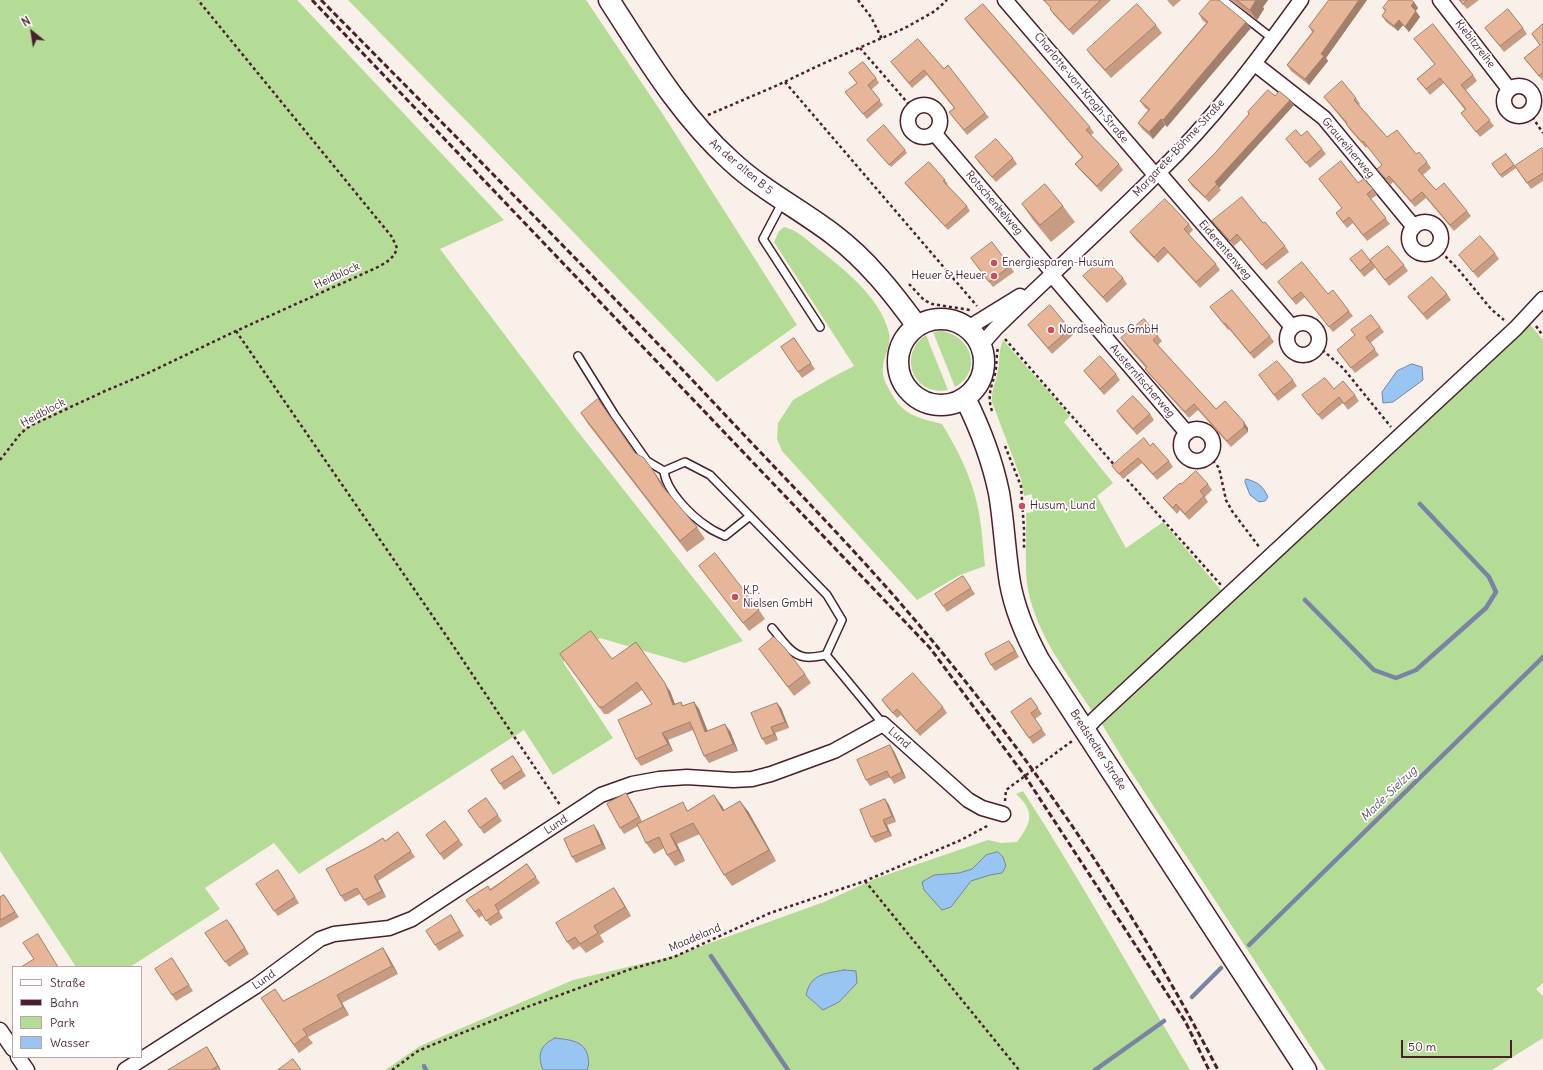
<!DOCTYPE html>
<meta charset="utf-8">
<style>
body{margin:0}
#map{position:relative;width:1543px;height:1070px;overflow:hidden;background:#faf0ea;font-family:Delius,sans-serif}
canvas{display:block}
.legend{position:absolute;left:12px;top:966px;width:130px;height:92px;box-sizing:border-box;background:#fff;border:1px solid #b7a5aa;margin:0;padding:5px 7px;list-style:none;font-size:12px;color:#4a1f2b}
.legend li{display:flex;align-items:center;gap:8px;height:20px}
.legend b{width:20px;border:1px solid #b7a5aa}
.north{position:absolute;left:12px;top:12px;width:40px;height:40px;-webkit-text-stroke:3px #fff;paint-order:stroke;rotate:330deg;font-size:11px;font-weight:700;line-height:16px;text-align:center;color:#4a1f2b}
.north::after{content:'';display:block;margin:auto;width:14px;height:18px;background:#4a1f2b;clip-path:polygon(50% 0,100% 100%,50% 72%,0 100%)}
.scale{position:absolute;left:1401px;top:1040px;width:111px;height:18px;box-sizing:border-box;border:2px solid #4a1f2b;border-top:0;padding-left:5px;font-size:12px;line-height:14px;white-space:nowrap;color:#4a1f2b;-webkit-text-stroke:3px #fff;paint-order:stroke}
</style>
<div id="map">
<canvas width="1543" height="1070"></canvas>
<ul class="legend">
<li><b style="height:5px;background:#fff"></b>Straße</li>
<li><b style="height:5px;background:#4a1f2b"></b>Bahn</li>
<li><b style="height:11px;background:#b5dc97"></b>Park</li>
<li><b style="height:11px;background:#99c5f3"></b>Wasser</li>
</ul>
<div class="north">N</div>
<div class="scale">50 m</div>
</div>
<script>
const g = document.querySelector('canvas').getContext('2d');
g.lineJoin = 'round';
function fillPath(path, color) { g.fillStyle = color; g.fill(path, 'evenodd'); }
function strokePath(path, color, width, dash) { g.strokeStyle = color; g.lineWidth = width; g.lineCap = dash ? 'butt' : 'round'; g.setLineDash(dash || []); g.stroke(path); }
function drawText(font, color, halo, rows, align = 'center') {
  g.font = font + ' Delius,sans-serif'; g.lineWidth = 3.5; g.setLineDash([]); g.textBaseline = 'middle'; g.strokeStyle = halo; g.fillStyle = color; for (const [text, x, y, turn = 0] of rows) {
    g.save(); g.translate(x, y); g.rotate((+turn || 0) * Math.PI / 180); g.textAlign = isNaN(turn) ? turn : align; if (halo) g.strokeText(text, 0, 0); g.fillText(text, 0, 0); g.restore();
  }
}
const green = new Path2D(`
 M0 0H297L504 220 440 249 575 428 743 641 685 663 600 638 563 662 613 738 553 775 524 730 299 874 274 843 205 888 220 909 130 967H76L0 851Z
 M348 0H586L664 116 797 325 717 382 483 138Z
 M784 227C797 230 806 239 817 248 844 269 881 298 889 333 892 344 883 357 883 368 882 376 885 382 889 389 902 415 915 417 942 424 958 450 972 478 978 508 982 527 983 547 985 566L960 575 917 600 782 451 777 439 778 423 793 400 831 378 854 366 774 242 779 231Z
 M1528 322 1543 340V983L1536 989 1543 996V1038L1492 1070H1326L1124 761 1100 721Z
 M942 331C971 336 984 371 955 387L933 332Z
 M926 335 948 390C913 397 897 354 926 335Z
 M1003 340 1070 416 1064 422 1113 483 1097 496 1126 548 1163 522 1221 590 1222 596 1097 709 1092 711C1067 673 1037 635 1028 590 1024 567 1027 537 1026 513L1033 512 1032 494 1024 496 1021 479 992 402C991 392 995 384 997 375 1000 363 998 351 1003 340Z
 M1023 791C1082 882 1134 977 1190 1070H385L420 1046 573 980 674 956 824 902 877 878 988 840 1001 843 1017 842C1031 823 1036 812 1016 794Z`);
const water = new Path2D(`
 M1412 364 1422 367 1423 380 1393 402 1383 403 1382 392 1397 371Z
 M1246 479C1258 482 1263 486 1268 497L1265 501 1259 502 1250 495 1245 482Z
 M998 852 1003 857 1006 866 1002 873 990 875 971 881 951 907 942 910 924 890 922 882 934 875 959 873 972 869 986 855Z
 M844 970 856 971 857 983 839 1002 823 1010 806 995C811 973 825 974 844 970Z
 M555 1038C569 1040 585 1040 588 1057 589 1063 589 1065 587 1070H543C537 1055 540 1045 555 1038Z`);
const stream = new Path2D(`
 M1305 600 1374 670 1396 678 1416 670 1486 608 1496 592 1489 577 1420 504
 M1249 945 1543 657
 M711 956 788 1070
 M1192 997 1221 968
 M424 1066 426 1070
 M1095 1070 1164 1021`);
const path = new Path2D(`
 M858 0 871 17 882 39
 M860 48 913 109
 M785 82 977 306
 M1529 112 1543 133
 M708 115 778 85 822 64 905 28 935 11 947 0
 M1437 248 1458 269 1491 309 1504 320
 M909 284 924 300 932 304 970 310
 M1536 326 1543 336
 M236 331 454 647 560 805
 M1005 339 1116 467
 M1318 346 1343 368 1391 427
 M992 411C987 396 991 388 995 374 997 365 996 356 998 348
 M1005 446 1021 486 1024 529V550
 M1209 456 1219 468 1226 500 1232 511 1260 548
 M0 460 21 433 30 426 105 391 148 373 236 331 376 268C385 263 394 259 397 248L392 237 198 0
 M1123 475 1221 585
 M1005 801 1006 790 1072 741
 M865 881 1019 1070
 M392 1070 418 1051 432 1045 527 1007 631 969 674 957 770 913 865 881 961 840 989 825`);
const lane = new Path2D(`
 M1223 0 1273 39
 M783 201 763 239 820 327
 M578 356 614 414 647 461 664 471 685 462 710 475 827 595 842 620 826 655 883 724
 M664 471C666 491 691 516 708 527 713 531 719 533 725 536L750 516
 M772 628C780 637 789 652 801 656 809 659 819 656 826 655`);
const street = new Path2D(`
 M1005 0 1156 176
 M1440 0 1509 89
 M1255 64 1324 118 1414 227
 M1504 101a15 15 0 1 1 30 0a15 15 0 1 1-30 0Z
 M908 121a16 16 0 1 1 32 0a16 16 0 1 1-32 0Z
 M935 134 1053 273
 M1159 173 1292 327
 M1409 238a16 16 0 1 1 32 0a16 16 0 1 1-32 0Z
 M1051 274 1187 433
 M1287 339a16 16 0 1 1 32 0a16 16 0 1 1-32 0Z
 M968 328 1020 296
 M981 345 996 328C1049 276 1105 226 1158 173 1212 121 1257 61 1301 0
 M1181 445a16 16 0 1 1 32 0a16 16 0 1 1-32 0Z
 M1085 730 1095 719 1516 328 1543 299
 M0 1030 13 1049
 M18 1057 27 1070
 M125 1070 256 986 320 939 334 934 389 928 412 919 601 795 632 784 659 779 687 777 733 780 752 779 771 774 834 751 883 724 968 800 982 808 1003 814`);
const secondary = new Path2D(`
 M609 0C646 57 680 115 731 161 762 190 800 209 834 235 867 260 893 293 917 326
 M898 362a43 43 0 1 1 86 0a43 43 0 1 1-86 0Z
 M965 398C980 428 992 459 999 493 1004 522 1005 553 1010 583 1015 610 1026 636 1039 660L1306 1070`);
const rail = new Path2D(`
 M312 0 930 648 1025 776 1185 1021 1209 1070
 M321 0C458 139 596 277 729 419 795 489 863 558 925 632 1038 767 1137 913 1218 1070`);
const wall = new Path2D(`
 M1043 0H1111L1073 35 1054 15 1050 9 1051 8Z
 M1167 0H1181L1173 7Z
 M1230 0H1268L1263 7 1264 9 1257 20Z
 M1329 0H1367L1326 58 1328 61 1309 85 1291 71 1287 65 1312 32 1309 27Z
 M1459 0H1479L1467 9Z
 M1414 2 1418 8 1415 11 1420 17 1409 32 1403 25 1398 31 1386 22 1382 16 1385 11 1383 8Z
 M1199 14 1251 28 1167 127 1165 125 1153 139 1142 129 1138 123 1148 110 1145 108 1140 101 1206 23 1203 21Z
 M965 19 1090 127 1094 133 1091 135 1119 164 1123 170 1101 192 1079 169 1075 164 1082 157 969 25Z
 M1543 24V81L1524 58 1540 45 1532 34Z
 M1156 25 1162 33 1111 78 1093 58 1087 50Z
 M1485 28H1523L1527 34 1504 52Z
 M1414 39 1473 75 1477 81 1466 90 1494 126 1480 137 1461 113 1465 110 1444 83 1430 95 1417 79 1435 65Z
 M891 62 944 69 985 113 989 117 967 135 949 112 954 108 927 75 912 88Z
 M849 73 876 78 879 83 871 90 883 105 867 119 845 92 857 83Z
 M1275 96 1290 100 1294 105 1219 188 1221 190 1209 202 1192 186 1188 180 1216 152 1249 114 1248 112Z
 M1324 97 1356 98 1360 104 1359 105 1387 137 1427 162 1431 168 1423 175 1436 190 1467 211 1471 216 1454 231 1426 198 1415 207 1393 182 1390 185 1381 174 1377 169 1382 165 1367 146 1366 148 1350 130 1346 124 1328 102Z
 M1301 136 1322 149 1326 154 1310 168 1286 139Z
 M867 140 905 150 907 153 891 167Z
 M1543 149V181L1531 189 1516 168 1502 178 1492 164 1506 154 1515 166Z
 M975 157 1013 158 1017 164 996 182 979 163Z
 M1319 179 1358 183 1373 189 1377 195 1371 199 1390 224 1367 241 1353 223 1347 228 1340 219 1336 213 1342 208Z
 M945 180 948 184 947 185 967 206 970 211 948 230 908 187 905 183Z
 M1022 204 1063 206 1075 222 1051 242 1033 220Z
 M1212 221 1263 223 1285 246 1289 252 1266 270 1241 240 1234 246 1216 226Z
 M1189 224 1193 230 1189 234 1216 264 1220 270 1200 288 1168 253 1158 263 1134 238 1130 232Z
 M1495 253 1499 259 1478 278 1463 260 1459 255Z
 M1350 259 1404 265 1408 271 1389 286 1374 266 1375 268 1364 277Z
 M975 264 1010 266 1014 272 993 287Z
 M1083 276 1123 278 1127 284 1107 303 1088 282Z
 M1278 282 1328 294 1349 311 1353 316 1333 332 1305 297 1296 305Z
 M1447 294 1451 300 1427 320 1408 297Z
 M1210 307 1270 336 1274 342 1254 359 1229 329 1228 330Z
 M1028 325 1070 329 1074 334 1052 354 1032 330Z
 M1380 327 1384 332 1370 343 1379 355 1355 373 1337 350 1355 336 1351 330Z
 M1158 336 1162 341 1158 345 1216 409 1248 428V432L1231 447 1198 410 1189 418 1149 374 1145 369 1146 368 1125 344 1121 338Z
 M794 338 815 369 802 378 781 347Z
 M1084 371 1116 374 1120 380 1104 395 1088 376Z
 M1259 375 1293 380 1297 386 1278 401Z
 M1334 389 1355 395 1359 401 1348 410 1343 403 1322 420 1302 395Z
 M1117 411 1150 414 1154 420 1137 435 1121 417Z
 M581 413 635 453 654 472 662 483 667 492 697 527 705 539 687 552 588 424Z
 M1150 446 1169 461 1173 467 1157 480 1142 463 1123 479 1112 466Z
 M1181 484H1208L1212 490 1205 497 1208 502 1189 520 1180 510 1177 514 1167 503 1163 498Z
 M699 566 759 610 765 619 749 631Z
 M963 576 975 594 947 612 943 606Z
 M1009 641 1019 657 995 671 991 665Z
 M759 649 805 674 811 683 794 696Z
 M560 654 612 659 670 691 675 704 681 702 683 706 694 702 699 709 707 731H730L738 751 709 763 704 756 693 730 668 740 673 751 641 766 636 759 652 704 642 690 608 714H604Z
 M1031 698 1042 714 1035 719 1046 735 1033 744 1011 712Z
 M882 700 943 707 947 713 920 736 901 715 897 718 886 706Z
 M781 708 789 728 775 733 778 740 766 745 762 739Z
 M894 751 906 778 894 784 890 777 870 786 866 780Z
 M513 756 526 776 504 790 491 770Z
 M486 798 502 821 484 834 468 811Z
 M630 799 642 822 689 810 722 806 724 810 748 811 776 861 732 886 724 875 700 834 677 844 685 861 675 866 667 855 664 848 654 854 646 843 638 826 624 834 620 828Z
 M885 799 889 805 896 822 887 825 892 836 875 843 871 837Z
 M445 821 463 845 444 860 426 835Z
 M598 831 606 849 576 863 572 857Z
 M398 832 415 857 378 881 386 897 368 906 360 894 345 902 341 896 385 841Z
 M527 864 540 883 499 911 503 918 490 926 483 915 479 918 466 900 490 889Z
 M278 870 299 903 278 916 274 911Z
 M4 895 19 917 0 928V897Z
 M620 897 631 916 600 935 604 942 586 953 580 946 573 950 567 942Z
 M451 915 464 936 439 951 435 945Z
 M231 925 249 954 229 967 205 933Z
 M383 948 388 956 398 974 342 1003 349 1015 308 1037 313 1043 299 1053 261 998 283 1001Z
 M172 958 193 991 176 1001 172 995Z
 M211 1053 221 1070H168Z`);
const shadedWall = new Path2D(`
 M1256 0H1268L1263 7 1264 9 1257 20 1250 10Z
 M1359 0H1367L1326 58 1328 61 1309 85 1305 79 1321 54Z
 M1414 2 1418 8 1415 12 1411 6Z
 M1416 11 1420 17 1409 32 1405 27Z
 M1399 20 1403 25 1398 31 1394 26Z
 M1246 22 1251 28 1167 127 1163 120Z
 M1290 100 1294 105 1219 188 1215 182Z
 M1161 119 1165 125 1153 139 1149 132Z
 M1244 422 1248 428V432L1244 427Z
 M654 472 662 483 670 498 662 486Z
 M1009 641 1013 646 1019 657 1015 651Z
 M636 642 670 691 678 712 673 705Z
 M694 702 699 709 711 739 705 732Z
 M777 703 781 708 789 728 785 722Z
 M725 724 730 731 738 751 733 744Z
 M771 727 775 733 778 740 774 734Z
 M662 733 668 740 673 751 668 744Z
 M890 745 894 751 906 778 902 772Z
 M626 793 630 799 643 823 639 817Z
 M714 795 722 806 730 821 723 811Z
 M885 799 889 805 896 822 892 816Z
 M740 801 748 811 776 861 769 850Z
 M883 820 887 825 892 836 888 831Z
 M594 825 598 831 606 849 602 844Z
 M670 834 677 844 685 861 678 850Z
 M374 876 378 881 386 897 382 891Z
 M614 888 620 897 631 916 625 907Z
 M227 920 231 925 249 954 245 948Z
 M383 948 388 956 398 974 392 966Z
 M337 995 342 1003 349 1015 343 1007Z
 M207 1047 211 1053 221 1070 218 1066Z`);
const building = new Path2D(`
 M1044 0H1101L1069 30 1050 9 1051 8Z
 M1211 0H1219L1246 22 1163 120 1161 119 1149 132 1138 123 1150 109 1140 101 1208 22 1199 14Z
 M1237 0H1256L1250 10Z
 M1329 0H1359L1321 54 1324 56 1305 79 1287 65 1314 31 1309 27Z
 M1389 0H1411L1414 2 1411 6 1416 11 1405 27 1399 20 1394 26 1382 16 1386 10 1383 8Z
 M1460 0H1467L1463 4Z
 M983 4 1090 127 1086 130 1119 164 1097 186 1075 164 1083 157 965 19Z
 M1137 4 1156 25 1105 70 1087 50Z
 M1508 9 1523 28 1500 46 1485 28Z
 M1433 24 1473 75 1461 85 1490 120 1476 132 1461 113 1466 109 1440 78 1426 89 1417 79 1435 64 1414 39Z
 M1543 24V72L1539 76 1524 58 1540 45 1532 34Z
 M918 39 944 69 948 65 985 113 964 130 949 112 955 108 924 70 909 83 891 62Z
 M863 62 876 78 868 85 880 100 863 114 845 92 857 83 849 73Z
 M1342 81 1356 98 1354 100 1387 137 1397 130 1416 154 1419 152 1427 162 1418 170 1436 190 1444 183 1467 211 1450 225 1422 192 1411 201 1389 176 1386 179 1377 169 1382 165 1363 141 1362 142 1346 124 1347 123 1324 97Z
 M1268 90 1275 96 1279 91 1290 100 1215 182 1217 184 1205 197 1188 180 1216 152 1249 114 1248 112Z
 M884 125 905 150 889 165 867 140Z
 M1296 130 1301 136 1307 131 1322 149 1306 163 1286 139Z
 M996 139 1013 158 992 177 975 157Z
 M1542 148 1543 149V173L1527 183 1515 166Z
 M1506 154 1514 165 1500 175 1492 164Z
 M1341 161 1358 183 1364 179 1373 189 1367 194 1386 218 1363 235 1349 217 1343 222 1336 213 1342 208 1319 179Z
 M929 162 945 180 943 181 967 206 945 226 905 183Z
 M1045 184 1063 206 1040 225 1022 204Z
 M1242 197 1263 223 1265 222 1285 246 1262 265 1237 234 1230 241 1212 221Z
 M1165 199 1189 224 1184 229 1216 264 1196 282 1164 247 1154 257 1130 232Z
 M1480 236 1495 253 1473 272 1459 255Z
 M992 242 1010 266 989 282 971 258Z
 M1388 246 1404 265 1385 280 1370 260Z
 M1362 250 1371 262 1360 271 1350 259Z
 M1104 258 1123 278 1103 297 1083 276Z
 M1302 262 1328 294 1333 290 1349 311 1329 327 1301 292 1292 299 1278 282Z
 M1432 277 1447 294 1423 314 1408 297Z
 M1232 290 1270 336 1250 353 1225 323 1224 324 1210 307Z
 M1050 305 1070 329 1048 348 1028 325Z
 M1371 315 1380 327 1366 337 1375 349 1351 368 1337 350 1355 335 1351 330Z
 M1144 319 1158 336 1153 340 1216 409 1225 401 1244 422V427L1227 441 1194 404 1185 412 1145 369 1147 367 1121 338Z
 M794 338 811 363 798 372 781 347Z
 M1100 356 1116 374 1100 389 1084 371Z
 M1277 361 1293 380 1274 395 1259 375Z
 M1325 378 1334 389 1343 381 1355 395 1344 404 1339 397 1318 415 1302 395Z
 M1133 396 1150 414 1133 429 1117 411Z
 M598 399 635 453 644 458 654 472 662 486 697 527 680 541 581 413Z
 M1144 438 1150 446 1153 443 1169 461 1153 474 1138 458 1119 474 1112 466Z
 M1196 471 1208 484 1200 491 1204 496 1185 514 1176 504 1173 508 1163 498 1180 483 1181 484Z
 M715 553 759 610 743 623 699 566Z
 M963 576 971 588 943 606 935 594Z
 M591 631 612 659 636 642 665 683 673 705 681 702 682 706 694 702 705 732 725 724 733 744 704 756 690 722 662 733 668 744 636 759 618 720 652 704 637 682 603 707H599L560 654Z
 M774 637 785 648 805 674 788 687 759 649Z
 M1009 641 1015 651 991 665 985 654Z
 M913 673 943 707 916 731 897 709 893 713 882 700Z
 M1031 698 1038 708 1031 713 1042 729 1029 738 1011 712Z
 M777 703 785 722 771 727 774 734 762 739 751 713Z
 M890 745 902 772 890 778 887 771 866 780 857 760Z
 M513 756 522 770 500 784 491 770Z
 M626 793 639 817 620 828 607 804Z
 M714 795 723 811 740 801 769 850 724 875 693 823 670 834 678 850 667 855 659 837 646 843 637 824 683 802 687 811Z
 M486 798 498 815 480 828 468 811Z
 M885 799 892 816 883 820 888 831 871 837 860 810Z
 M445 821 459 840 440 854 426 835Z
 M594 825 602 844 572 857 564 839Z
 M398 832 411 851 374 876 382 891 364 900 357 888 341 896 326 869 368 847 383 838 385 841Z
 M527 864 536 877 495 905 499 912 486 921 479 909 475 912 466 900 488 886 490 890Z
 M278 870 295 897 274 911 256 884Z
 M614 888 625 907 594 926 598 933 580 944 575 937 567 942 556 923Z
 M4 895 15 912 0 920V897Z
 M451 915 460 931 435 945 426 931Z
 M227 920 245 948 225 962 205 933Z
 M38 934 58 967H21L34 959 23 943Z
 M383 948 392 966 337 995 343 1007 303 1029 307 1035 294 1045 261 998 275 989 283 1001Z
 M172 958 189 985 172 995 155 969Z
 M207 1047 218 1066 211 1070H168Z
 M293 1059 301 1070H278Z`);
const markers = [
 [994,263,4,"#d1495b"],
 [994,276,4,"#d1495b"],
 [1051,330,4,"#d1495b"],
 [1022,506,4,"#d1495b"],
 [735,597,4,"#d1495b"]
];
const streetNames = [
 ["Kiebitzreihe",1475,44,52],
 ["Charlotte-von-Krogh-Straße",1081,88,50],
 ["Margarete-Böhme-Straße",1179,148,-47],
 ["Graureiherweg",1348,148,50],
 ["An der alten B 5",741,167,40],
 ["Rotschenkelweg",994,203,49],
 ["Eiderentenweg",1225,250,49],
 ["Heidblock",337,276,-25],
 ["Austernfischerweg",1142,381,49],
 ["Heidblock",43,413,-28],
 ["Lund",899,738,42],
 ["Bredstedter Straße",1098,750,57],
 ["Lund",556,825,-33],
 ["Maadeland",695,938,-23],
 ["Lund",264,980,-35]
];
const poiNames = [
 ["Energiesparen-Husum",1002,263],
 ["Heuer & Heuer",986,276,"right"],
 ["Nordseehaus GmbH",1059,330],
 ["Husum, Lund",1030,506],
 ["K.P.",743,591],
 ["Nielsen GmbH",743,604]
];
const waterNames = [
 ["Made-Sielzug",1389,794,-44]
];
fillPath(green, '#b5dc97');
fillPath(water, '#99c5f3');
strokePath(water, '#7983a3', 1);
strokePath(stream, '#7983a3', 4.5);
strokePath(lane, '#4a1f2b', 10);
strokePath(street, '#4a1f2b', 17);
strokePath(secondary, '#4a1f2b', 23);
strokePath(path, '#4a1f2b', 2.5, [3, 3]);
strokePath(lane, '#fff', 7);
strokePath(street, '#fff', 14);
strokePath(secondary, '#fff', 20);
strokePath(rail, '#4a1f2b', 3, [6, 3]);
fillPath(wall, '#c79c83');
fillPath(shadedWall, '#a27f6a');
fillPath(building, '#e7b598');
strokePath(building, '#a27f6a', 1);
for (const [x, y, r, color] of markers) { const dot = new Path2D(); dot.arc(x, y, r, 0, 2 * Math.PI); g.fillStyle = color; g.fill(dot); strokePath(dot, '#fff', 1.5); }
drawText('11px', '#4a1f2b', '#fff', streetNames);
drawText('11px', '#4a1f2b', '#fff', poiNames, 'left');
drawText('italic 12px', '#625167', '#fff', waterNames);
</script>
